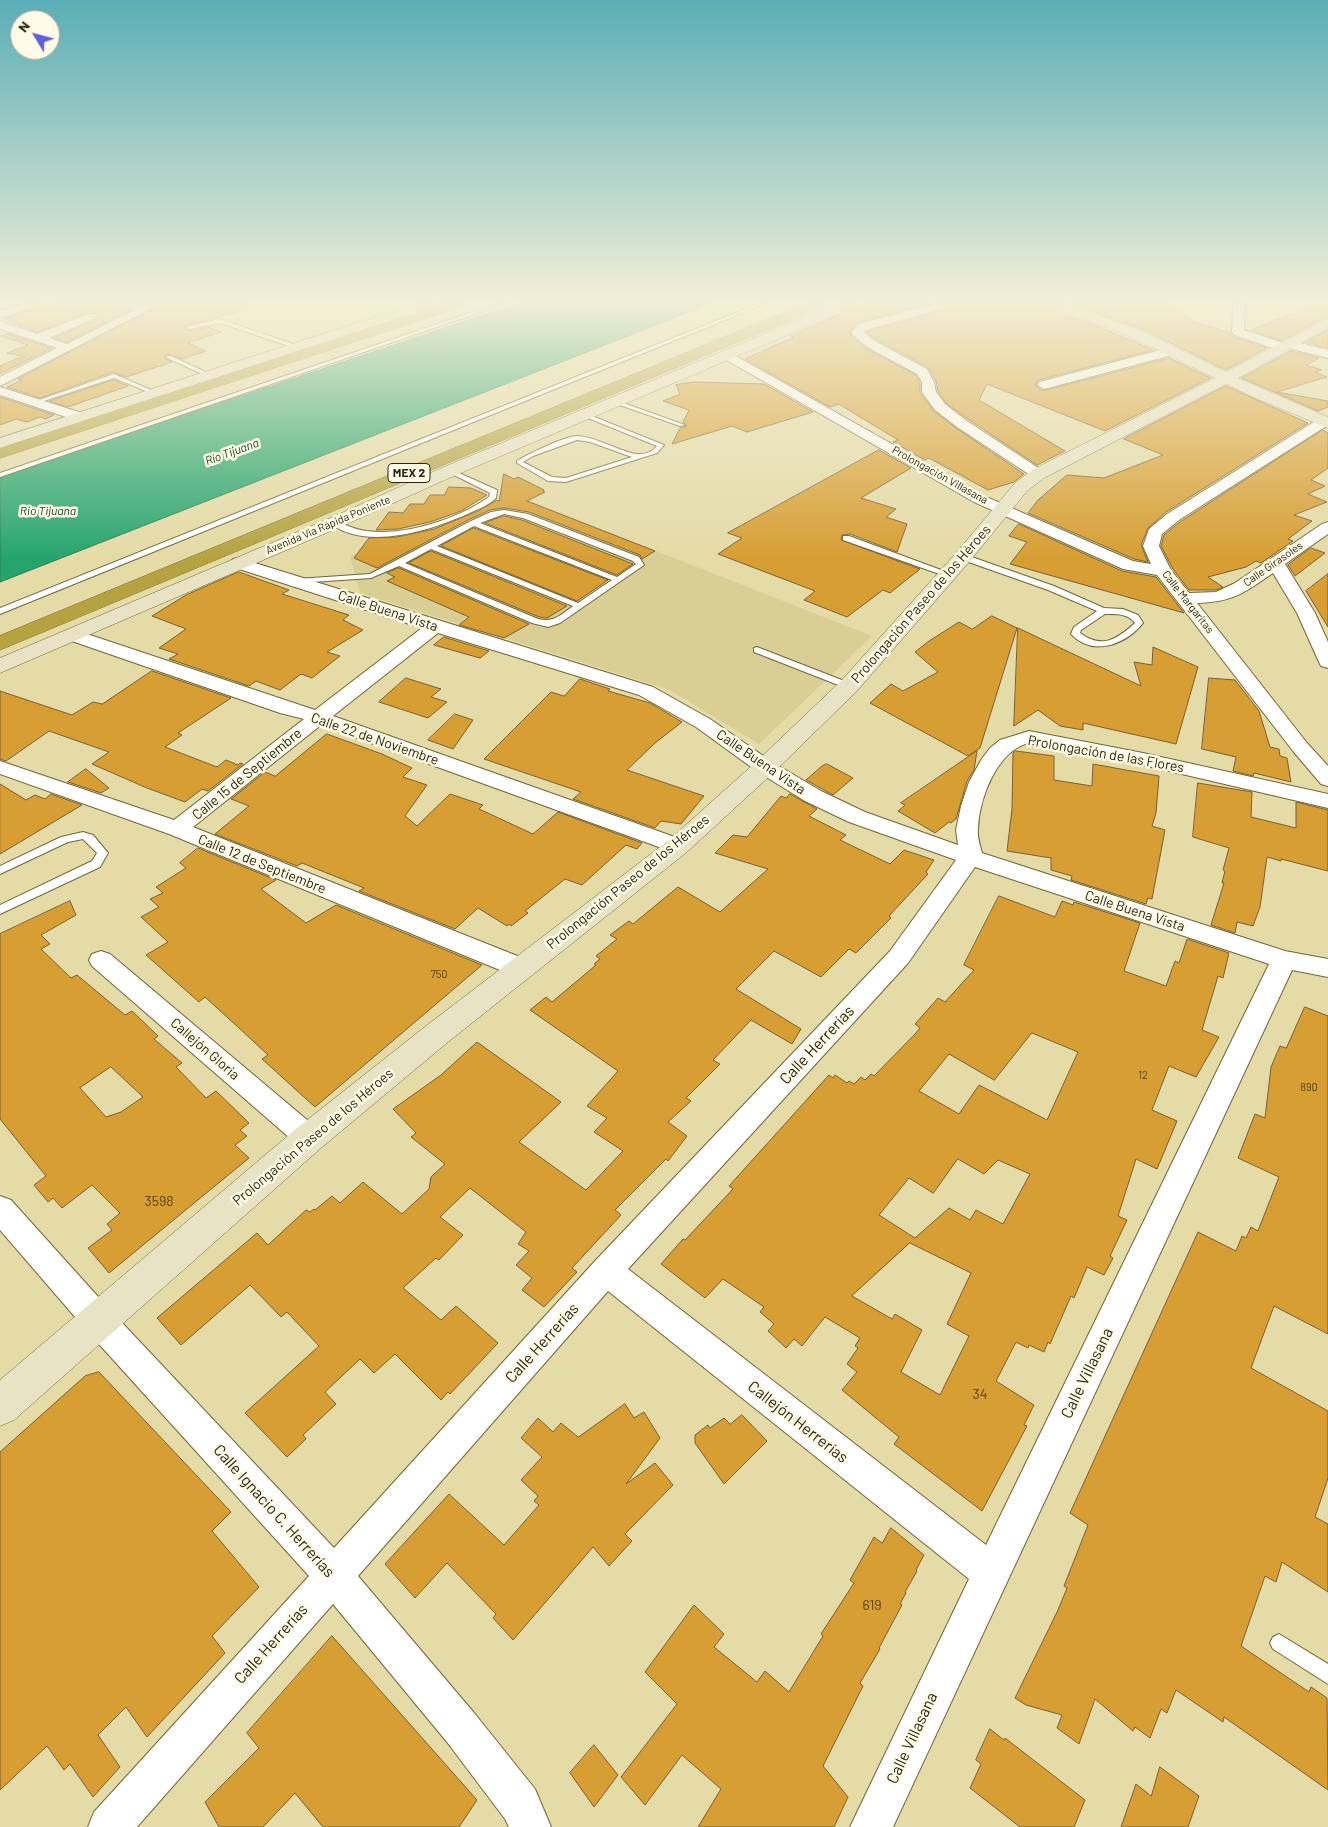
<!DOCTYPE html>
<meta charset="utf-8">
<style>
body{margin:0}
#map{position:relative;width:1328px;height:1827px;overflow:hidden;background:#e4dba7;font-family:Barlow,sans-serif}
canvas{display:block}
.north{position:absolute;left:10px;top:10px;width:50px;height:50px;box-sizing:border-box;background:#fffbe6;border:1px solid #a9a590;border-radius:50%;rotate:307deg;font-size:14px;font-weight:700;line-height:20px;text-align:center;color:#292510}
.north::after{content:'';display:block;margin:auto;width:18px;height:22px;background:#6060d8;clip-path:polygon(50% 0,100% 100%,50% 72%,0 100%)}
</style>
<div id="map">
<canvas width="1328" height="1827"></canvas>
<div class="north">N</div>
</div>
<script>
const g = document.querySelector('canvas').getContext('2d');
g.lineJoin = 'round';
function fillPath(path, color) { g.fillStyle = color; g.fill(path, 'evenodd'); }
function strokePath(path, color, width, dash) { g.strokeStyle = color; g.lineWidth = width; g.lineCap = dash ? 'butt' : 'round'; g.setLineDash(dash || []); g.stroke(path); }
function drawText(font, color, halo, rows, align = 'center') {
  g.font = font + ' Barlow,sans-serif'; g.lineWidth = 5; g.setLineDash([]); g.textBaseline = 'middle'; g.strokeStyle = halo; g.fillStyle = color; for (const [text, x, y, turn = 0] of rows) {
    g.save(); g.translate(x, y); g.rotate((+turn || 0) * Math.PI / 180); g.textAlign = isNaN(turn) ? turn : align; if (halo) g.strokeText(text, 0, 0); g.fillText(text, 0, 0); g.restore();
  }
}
const built = new Path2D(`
 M524 499 872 636 759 744 668 689 360 593 350 556Z`);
const water = new Path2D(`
 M520 303H712L0 582V477Z`);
const building = new Path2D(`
 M54 303H143L67 342 54 338 97 320 99 315 96 312H87L37 332 5 319Z
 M164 303H247L248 309 184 326 189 331 208 327 221 332 188 343 206 351 182 359 167 354 165 358 172 362 126 377 113 372 40 398 7 387 22 380 18 379Z
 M865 303H929L858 322 849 333 866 349 916 375 920 383V393L934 411 956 428 1024 474 1014 482 988 490 929 458 925 460 893 442 898 440 839 404 830 407 745 359 794 337 791 336Z
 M958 303H1041L1043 308 1100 327 1153 350 1039 380 1035 385 1043 391 1169 358 1211 378 1105 431 987 384 979 400 1065 451 1037 465 968 419 946 403 938 391 936 381 928 367 876 339 867 332 956 307Z
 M1070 303H1165L1193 321 1230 333 1233 337 1267 348 1226 370 1146 331Z
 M1328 304V316L1281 341 1251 330 1288 315Z
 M1328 330V348L1306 342Z
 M8 334 52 348 0 374V366L23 356 7 353 28 345 1 336Z
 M1291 351 1319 358 1306 365 1322 370 1315 372 1327 377 1277 392 1328 401V407L1318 411 1242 378Z
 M114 380 128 386 68 407 50 401Z
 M694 382 764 384 813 412 747 432 732 426 672 444 680 428 687 426 683 422 689 410 663 401 680 394 676 385Z
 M1226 386 1308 423 1166 512 1148 528 1141 545 1148 562 1134 559 1028 513 1038 500 1067 475 1104 478 1163 455 1124 439Z
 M0 397 54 415 46 419 40 417 27 422 16 419 0 425Z
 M1323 430 1328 433V468L1311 480 1325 486 1308 494 1327 502 1294 515 1312 521 1288 539 1293 541 1261 563 1256 561 1246 567 1208 577 1223 587 1216 590H1189L1173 569 1161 546 1164 535 1180 522Z
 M879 450 911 468 861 498 896 509 886 517 907 524 897 552 850 534 842 535 841 540 920 569 890 593 883 590 847 617 804 600 815 591 718 554 742 538 728 533Z
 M504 474 514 479 518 477 544 490 543 491 545 492 527 501 655 551 642 559 640 555 529 512 504 508 490 510 470 519 377 568 354 558 369 538 397 537 434 529 478 511 497 500 499 501Z
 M449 487 471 488 487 495 461 511 430 522 398 529 376 530 389 512 403 513 410 504H424L430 495H444Z
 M504 516 522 520 633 564 617 575 485 523Z
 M1019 524 1122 571 1156 577 1184 613 1010 564 1027 542 1009 536Z
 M474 528 608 580 577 601 441 546Z
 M1311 548 1325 553 1295 576 1288 565Z
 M431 551 567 606 547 618 539 617 409 563Z
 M399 568 529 624 504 638 459 625 469 617 387 581 395 577 387 573Z
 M239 572 289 590 282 594 349 615 343 620 363 630 327 652 340 656 312 678 301 674 280 690 256 681 249 686 169 659 178 654 159 648 186 629 152 616 186 595Z
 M1328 574V627L1306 591Z
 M992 616 1017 628 980 748 968 756 870 703 891 684 903 691 938 672 915 652 929 641 959 622 972 629Z
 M1018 628 1141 686 1134 662 1152 665 1153 647 1198 667 1176 744 1083 723V730L1060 726 1038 710 1014 726Z
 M444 637 489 651 480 658 434 645Z
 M152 671 231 698 178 733 182 735 165 747 217 767 226 760 238 765 240 763 243 764 208 791 202 789 185 802 147 788 92 764 109 752 49 731 6 761 0 759V691L72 715 93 702 102 704Z
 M406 678 441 689 431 697 447 702 428 718 379 702Z
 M1209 678 1235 680 1259 711 1270 747 1279 749 1280 756 1287 758 1291 782 1254 773 1253 776 1233 771 1236 757 1202 749Z
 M580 679 610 689 608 691 650 703 682 722 655 743 627 770 704 796 681 824 661 821 655 828 573 799 581 792 484 759 551 692 564 696Z
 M455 714 473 720 453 749 428 740Z
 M327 734 382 754 412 768 403 777 427 785 405 816 417 826 450 794 483 805 479 809 533 834 558 812 642 843 637 849 626 845 582 885 565 879 525 911 528 913 511 926 509 924 507 926 478 908 455 929 359 891 364 888 302 863 297 866 215 834 249 806 231 799 265 772 275 776Z
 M977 751 974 770 967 781 956 819 951 823 949 822 935 833 898 811 905 805 901 803Z
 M1016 751 1054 756V780L1092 786 1093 764 1159 776 1156 813 1152 826 1165 830 1152 899 1148 898 1146 904 1071 880 1072 876 1051 870V858L1007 851 1012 809 1013 753Z
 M827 764 853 778 833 795 806 780 822 766Z
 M86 769 109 788 101 793 68 782Z
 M1198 783 1252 792 1251 817 1296 828V802L1328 810V871L1281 859V861L1267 857 1260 907 1253 926 1237 922 1235 933 1211 925 1224 883H1222L1225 871 1223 870 1229 848 1193 837Z
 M0 784 26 800 35 795 45 799 51 794 82 805 0 854Z
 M790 794 817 809 809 816 846 835 840 840 890 864 904 850 934 860 926 872 928 874 889 916 891 918 856 953 849 949 821 977 774 951 736 989 801 1029 792 1044 751 1020 713 1060 720 1064 686 1098 691 1101 668 1122 687 1136 668 1161 666 1159 615 1210 621 1215 572 1268 577 1272 544 1307 522 1290 532 1278 516 1265 529 1251 518 1244 526 1232 470 1188 440 1217 463 1235 439 1260 436 1258 403 1288 441 1320 456 1306 498 1343 450 1394 448 1392 441 1400 395 1354 374 1373 360 1359 325 1392 336 1404 303 1435 306 1439 287 1457 245 1413 319 1346 287 1312 281 1317 250 1285 181 1345 157 1318 257 1233 268 1245 306 1210 310 1212 314 1209 315 1210 332 1196 340 1203 363 1182 402 1214 429 1189 431 1177 445 1164 411 1137 416 1133 393 1109 441 1075 477 1042 561 1102 519 1142 586 1190 623 1151 594 1132 607 1118 587 1106 618 1071 530 1010 546 997 552 1002 596 965 594 964 600 959 596 956 617 939 610 935 629 921 633 924 678 887 720 912 768 869 715 853 733 835 747 837 781 796 786 798Z
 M198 848 276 880 261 889 306 923 336 905 482 965 315 1107 262 1059 268 1055 239 1028 205 997 199 1002 146 955 168 942 141 917 159 907 150 899 163 893 156 887 186 868 180 863Z
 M999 896 1055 917 1062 901 1073 905 1074 902 1140 923 1124 971 1166 986 1175 961 1179 963 1187 939 1229 953 1223 978 1218 976 1202 1030 1219 1037 1196 1077 1169 1066 1152 1110 1177 1121 1157 1169 1136 1159 1118 1216 1127 1220 1110 1256 1113 1258 1104 1275 1087 1267 1074 1298 1071 1296 1050 1344 1048 1342 1044 1352 1029 1345 1028 1348 1016 1342 996 1381 1034 1405 1024 1425 1027 1426 982 1511 894 1444 899 1437 842 1390 857 1372 847 1364 858 1348 855 1346 860 1338 825 1317 802 1346 794 1339 786 1348 768 1331 774 1324 760 1312 764 1307 723 1279 705 1298 661 1264 683 1239 685 1240 733 1189 729 1186 829 1075 833 1078 835 1075 847 1083 849 1081 854 1084 861 1077 865 1080 871 1074 874 1076 915 1034 920 1028 915 1024 938 998 945 1002 974 970 964 965ZM1032 1033 1078 1052 1047 1120 979 1085 959 1114 919 1091 949 1054 994 1080ZM958 1159 984 1174 998 1160 1030 1174 1003 1224 976 1210 970 1220 949 1208 915 1238 879 1215 909 1178 933 1193ZM910 1243 971 1273 947 1324 969 1336 940 1395 901 1372 922 1330 895 1314 892 1319 852 1296Z
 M70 901 76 915 41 935 50 944 41 949 71 978 77 975 125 1015 132 1011 158 1036 154 1039 182 1063 176 1067 206 1098 216 1091 249 1123 240 1130 247 1136 235 1145 249 1158 109 1273 88 1248 112 1230 107 1224 120 1213 92 1185 62 1208 53 1198 48 1202 34 1185 46 1176 0 1119V934ZM111 1067 143 1097 121 1112 106 1117 80 1088Z
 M1305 1007 1328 1016V1334L1274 1306 1251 1368 1328 1411V1478L1315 1517 1328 1524V1592L1282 1562 1276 1582 1265 1576 1241 1646 1309 1692 1311 1687 1327 1698 1328 1790 1224 1717 1223 1722 1176 1690 1167 1713 1161 1709 1150 1738 1135 1727 1133 1731 1095 1699 1079 1744 1057 1728 1062 1715 1026 1705 1015 1698 1058 1610 1067 1588 1064 1586 1088 1525 1070 1513 1198 1232 1236 1251 1242 1236 1246 1238 1251 1227 1258 1231 1279 1177 1238 1158 1255 1114 1265 1118 1271 1067 1280 1046 1286 1048Z
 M99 1372 231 1512 212 1531 259 1587 212 1636 225 1653 147 1737 126 1707 98 1735 120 1767 93 1797 70 1764 64 1770 47 1746 0 1790V1452L85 1376Z
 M625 1404 634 1418 644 1412 660 1438 626 1484 655 1463 673 1485 625 1534 632 1541 609 1566 593 1547 513 1640 493 1618 496 1614 447 1563 415 1598 385 1564 449 1494 504 1545 539 1505 534 1501 538 1496 521 1480 542 1457 521 1438 538 1418 553 1432 561 1423 578 1437Z
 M742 1415 767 1441 724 1484 695 1443V1435L708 1425 710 1428 724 1418 730 1424Z
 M891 1528 924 1555 916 1570 917 1571 905 1592 906 1593 900 1604 902 1605 879 1648 880 1649 860 1683 863 1686 823 1766 848 1797 834 1827H698L721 1789 682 1755 645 1805 621 1777 677 1704 645 1672 694 1605 724 1634 714 1647 757 1682 765 1671 789 1692 823 1636 821 1634 854 1583 850 1580 874 1537 882 1543Z
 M332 1636 477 1800 459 1827H323L295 1793 263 1827H219L205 1802 259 1748 247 1733Z
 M990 1729 1004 1740 1005 1738 1085 1800 1074 1827H1020L970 1788 981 1764 976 1760Z
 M594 1745 618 1775 594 1807 570 1773Z
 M1160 1767 1199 1796 1188 1827H1121L1136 1784 1151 1796Z`);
const lane = new Path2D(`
 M499 303H507L0 477V473Z
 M760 303H767L0 614V608Z
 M220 319 299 346 300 347 295 348 220 323 189 329 186 327Z
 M167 356H171L212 375 207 376 167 358Z
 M114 374 158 393 153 394 114 378 38 403 33 402Z
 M614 401H618L685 425 680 426 614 403Z
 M583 414H587L664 445 657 453 566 482 548 481 517 463V461C528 454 565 436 577 436 596 436 628 456 640 454 647 454 653 451 657 446L583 416ZM577 440 590 442 632 457 566 478 552 477 523 462 533 456Z
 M450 469 497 490 496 498C488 506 476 510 465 515 429 531 365 551 330 523L334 521C345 524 355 530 367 531 405 536 458 519 489 497L490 493 448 472V470Z
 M504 510 528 514 639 557 644 565 560 623 548 627 532 623 399 566 371 578 297 583 293 581 297 579 370 574 471 521 491 512ZM504 514 523 518 633 561 636 564 617 577 480 523ZM474 526 612 580 578 603 437 546ZM431 549 573 606C561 615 553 623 538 619L405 563Z
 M843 536H849L952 574 945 576 843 540Z
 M960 555H966L1054 586 1104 608 1123 609 1138 615 1143 623C1125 645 1093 657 1071 634L1074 627 1097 611 1048 590 960 559ZM1105 614C1115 614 1128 613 1135 623 1116 640 1102 649 1080 633L1081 630Z
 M757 647 852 684 854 686 849 689 846 688 754 652V648Z
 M83 832 93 835 108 853 100 867 0 914V905L92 861 97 853 83 839 68 842 0 874V866L61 837Z
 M1279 1634 1328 1664V1684L1273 1649 1270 1643 1273 1637Z`);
const street = new Path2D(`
 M26 303H44L43 305 0 318V311Z
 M148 303H162L0 386V377L57 348 0 329V321L37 334 88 314H96L98 316 96 318 49 338 67 344Z
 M937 303H956L955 305 866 330 864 332 875 341 927 369 934 382 936 392 945 404 967 421 1043 471 1045 474 1043 477H1033L957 427 935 410 922 392V382L917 374 867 347 851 333 858 324Z
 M1233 303H1245L1244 330 1283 343 1288 340 1328 350V358L1288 348 1282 351 1234 335 1232 332Z
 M1172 347 1178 351 1176 354 1044 389 1037 385 1039 382Z
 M727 351 984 496 1133 561 1151 564 1143 546 1149 529 1167 514 1320 418H1328V425L1179 520 1162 534 1159 546 1171 570 1189 593 1216 592 1235 583 1322 524 1328 522V534L1285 564 1315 613 1328 642V668L1321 666 1319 662 1297 613 1273 573C1244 593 1233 602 1197 603L1307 743 1328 766V786L1321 784 1293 751 1157 575 1123 569 974 502 723 358 721 355Z
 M0 387 85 414 87 417 80 421 75 420 0 395Z
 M239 558 653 687 710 719 772 762 821 791 865 812 958 845 956 830 961 806 969 782 981 760 990 748 1000 740 1029 731 1143 753 1328 794V808L1143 765 1029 743C997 750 979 799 978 829 977 837 980 845 982 853L1285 951 1328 959V977L1292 970 893 1827H850L969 1579 608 1291 358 1576 475 1714 535 1789 551 1827H509L505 1819 447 1742 333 1604 137 1827H88L94 1812 309 1576 88 1332 0 1230V1196L11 1200 110 1310 334 1548 595 1261 890 951 956 860 849 822 805 801 758 772 696 727 639 695 438 633 333 716 686 841 689 846 686 851 678 853 670 851 321 725 193 827 530 961 533 968 530 975 521 977 512 975 169 834 0 774V761L174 820 304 719 280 713 66 639 63 635 66 631 72 630 78 631 315 710 422 628 233 567 231 563 233 559ZM975 867 1269 964 986 1545 628 1269 908 963Z
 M101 951 110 954 319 1130 323 1138 319 1146 309 1150 299 1146 92 966 89 960 92 954Z`);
const secondary = new Path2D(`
 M419 303H439L438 306 0 448V438Z
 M839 303H857L856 306 456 475 340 527 0 673V658L328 519 444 467Z
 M1043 303H1063L1111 319 1145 333 1226 372 1328 318V328L1238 378 1328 417V428L1253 397 1226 384 1044 478 1027 491 970 561 857 691 774 772 687 852 448 1042 321 1148 14 1420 0 1426V1380L297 1128 426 1026 669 840 756 762 841 681 956 553 1015 483 1032 470 1215 378 1135 339 1101 325 1044 306Z`);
const highway = new Path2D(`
 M444 303H464L463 306 0 458V448Z
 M807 303H825L824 306 0 650V636Z`);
const farStreetnames = [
 ["Prolongación Villasana",940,475,29],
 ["Avenida Vía Rápida Poniente",328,525,-23],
 ["Calle Girasoles",1273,564,-35],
 ["Calle Margaritas",1188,602,52]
];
const numberNames = [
 ["750",439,974],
 ["12",1143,1075],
 ["890",1309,1087]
];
const farWaternames = [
 ["Río Tijuana",232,452,-20],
 ["Rio Tijuana",48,511]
];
const shields = [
 [409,473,42]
];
const shieldNames = [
 ["MEX 2",409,473]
];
const streetNames = [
 ["Prolongación Paseo de los Héroes",921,604,-49],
 ["Calle Buena Vista",388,611,18],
 ["Calle 22 de Noviembre",375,739,19],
 ["Prolongación de las Flores",1106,754,10],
 ["Calle Buena Vista",761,762,34],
 ["Calle 15 de Septiembre",247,774,-39],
 ["Calle 12 de Septiembre",262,864,22],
 ["Prolongación Paseo de los Héroes",628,882,-39],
 ["Calle Buena Vista",1135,911,18],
 ["Callejón Gloria",205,1049,41],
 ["Prolongación Paseo de los Héroes",313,1137,-40]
];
const nearNumbernames = [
 ["3598",159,1201],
 ["34",980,1394],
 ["619",872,1605]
];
const nearStreetnames = [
 ["Calle Herrerías",817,1045,-47],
 ["Calle Herrerías",542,1343,-48],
 ["Calle Villasana",1087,1373,-64],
 ["Callejón Herrerías",798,1422,38],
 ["Calle Ignacio C. Herrerías",274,1511,48],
 ["Calle Herrerías",271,1644,-48],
 ["Calle Villasana",912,1738,-65]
];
fillPath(built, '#d9ce93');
fillPath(water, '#26a46d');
strokePath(water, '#277e51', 1);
fillPath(building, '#d79e33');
strokePath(building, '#795f34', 1);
strokePath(lane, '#6f6636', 2);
strokePath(street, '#6f6636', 2);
strokePath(secondary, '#6f6636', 1);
strokePath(highway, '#847730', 1);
fillPath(lane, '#fff');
fillPath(street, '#fff');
fillPath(secondary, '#e9e3c6');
fillPath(highway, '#b5a341');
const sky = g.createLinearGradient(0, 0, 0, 559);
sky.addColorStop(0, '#5aaeb7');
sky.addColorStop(0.54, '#f3efd7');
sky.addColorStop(1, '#f3efd700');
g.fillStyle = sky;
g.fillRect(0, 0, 1328, 559);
drawText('11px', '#292510', '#fffbe6', farStreetnames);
drawText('11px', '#544319', null, numberNames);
drawText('italic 12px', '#0e4029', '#fffbe6', farWaternames);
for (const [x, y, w] of shields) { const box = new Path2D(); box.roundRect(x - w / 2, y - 9.5, w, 19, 4); g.fillStyle = '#fffbe6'; g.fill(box); strokePath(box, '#292510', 1); }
drawText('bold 12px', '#292510', null, shieldNames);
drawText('14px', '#292510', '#fffbe6', streetNames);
drawText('14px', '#544319', null, nearNumbernames);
drawText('16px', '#292510', '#fffbe6', nearStreetnames);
</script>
